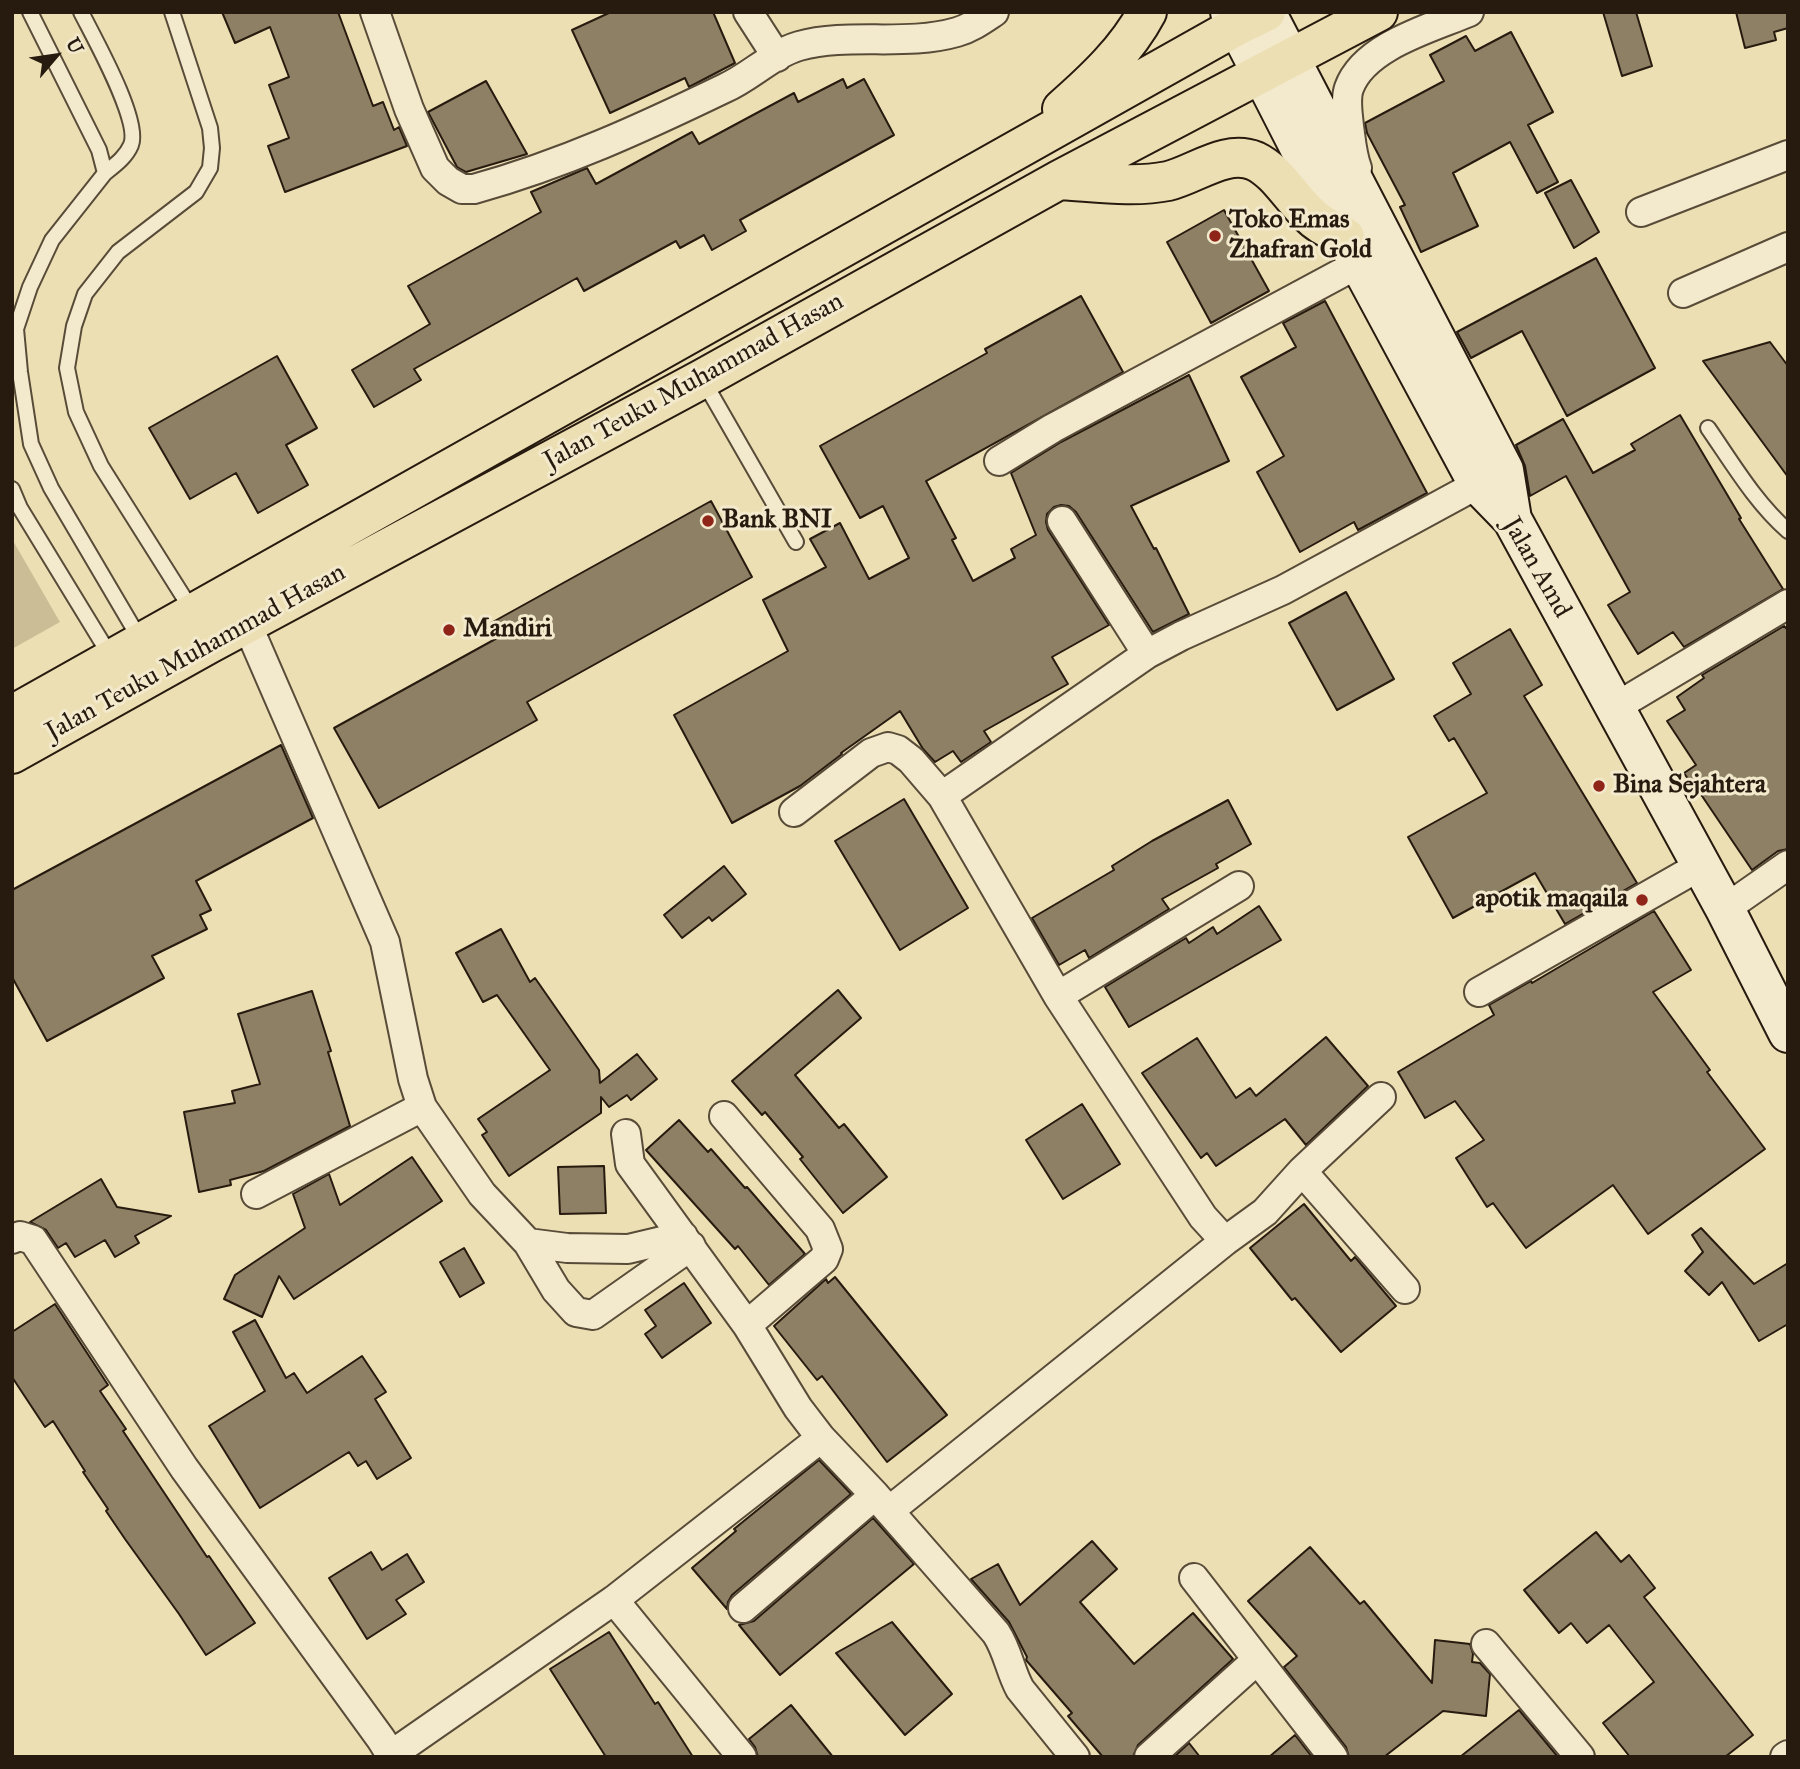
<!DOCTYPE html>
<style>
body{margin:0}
#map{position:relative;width:1800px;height:1769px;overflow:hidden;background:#ecdfb3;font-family:"IM FELL Great Primer",serif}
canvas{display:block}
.frame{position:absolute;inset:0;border:14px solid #271a0f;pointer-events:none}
.north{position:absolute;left:21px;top:21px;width:70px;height:70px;-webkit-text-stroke:5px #f3eace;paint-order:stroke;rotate:61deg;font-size:19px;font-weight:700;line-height:28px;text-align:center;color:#271a0f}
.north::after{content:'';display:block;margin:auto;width:24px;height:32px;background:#271a0f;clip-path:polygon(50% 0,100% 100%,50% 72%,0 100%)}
</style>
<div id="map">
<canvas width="1800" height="1769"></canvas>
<div class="frame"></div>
<div class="north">U</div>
</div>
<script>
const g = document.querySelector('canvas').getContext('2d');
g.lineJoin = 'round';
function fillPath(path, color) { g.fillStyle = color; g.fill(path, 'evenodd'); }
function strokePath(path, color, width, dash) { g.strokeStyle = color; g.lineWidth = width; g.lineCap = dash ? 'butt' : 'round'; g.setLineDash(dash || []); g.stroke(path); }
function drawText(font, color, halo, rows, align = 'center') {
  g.font = font + ' "IM FELL Great Primer",serif'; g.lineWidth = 6; g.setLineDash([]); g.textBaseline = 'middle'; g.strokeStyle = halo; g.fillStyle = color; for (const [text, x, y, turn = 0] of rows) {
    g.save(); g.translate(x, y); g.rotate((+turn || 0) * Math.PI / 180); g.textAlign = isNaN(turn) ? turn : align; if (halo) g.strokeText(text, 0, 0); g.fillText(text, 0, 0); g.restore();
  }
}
const green = new Path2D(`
 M12 539 60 622 12 649Z`);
const building = new Path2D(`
 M222 12H338L373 106 383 102 394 130 399 127 407 146 285 192 268 146 289 138 269 85 289 77 270 27 235 43Z
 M611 12H713L735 63 689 87 685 78 610 113 572 30Z
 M1603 12H1636L1652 66 1622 76Z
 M1736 12H1788V28L1774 32 1776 40 1745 48Z
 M1511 32 1553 112 1528 125 1558 182 1537 193 1510 142 1453 173 1478 226 1421 252 1400 207 1405 205 1367 133 1365 123 1444 81 1430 55 1466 36 1475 51Z
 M843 79 847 88 864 79 894 135 740 220 746 231 712 250 704 235 680 248 676 241 584 291 577 278 414 369 421 380 374 407 352 370 430 324 408 286 541 212 531 192 587 168 596 184 692 132 699 144 794 93 798 102Z
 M486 81 527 154 466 172 457 167 428 112Z
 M1571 180 1599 232 1574 248 1545 193Z
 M1224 210 1269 291 1211 323 1167 242Z
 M1596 258 1655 368 1567 416 1522 331 1471 358 1457 332Z
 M1081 296 1123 372 926 481 956 538 952 540 973 581 1015 558 1011 549 1036 535 1011 473 1061 442 1189 375 1229 461 1131 506 1154 549 1156 548 1189 614 1153 632 1076 512 1069 506 1061 505 1054 507 1047 514 1046 522 1048 530 1109 625 1052 657 1068 684 984 731 991 742 961 762 953 751 935 762 923 749 900 711 841 753 842 754 800 786 732 823 674 715 788 651 763 600 826 567 810 539 840 523 869 579 909 558 883 506 860 518 820 446 987 353 985 349Z
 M1325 301 1427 493 1358 530 1354 522 1300 552 1257 472 1284 456 1241 377 1296 347 1283 323Z
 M1770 342 1788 366V477L1703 361Z
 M277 356 317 428 286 445 308 485 258 513 236 473 190 499 149 428Z
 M1680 415 1741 518 1739 519 1783 589 1684 647 1673 632 1638 654 1608 605 1630 592 1566 476 1530 496 1525 466 1516 445 1563 419 1593 473 1635 450 1631 444Z
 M711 501 752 577 527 702 537 720 379 808 334 728 499 637 491 623Z
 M1346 592 1394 679 1337 710 1289 623Z
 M1784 626 1788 630V849L1778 851 1752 870 1700 793 1698 794 1684 773 1696 765 1667 721 1685 710 1677 697 1704 678 1702 675Z
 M1510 629 1542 685 1524 696 1637 883 1565 924 1535 873 1453 918 1408 837 1487 793 1454 738 1449 741 1434 716 1471 694 1453 663Z
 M281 745 313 818 196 881 211 910 200 915 207 929 152 956 164 978 47 1041 12 977V890Z
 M904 799 968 908 900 950 835 841Z
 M1228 800 1251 844 1216 864 1218 868 1162 899 1169 909 1089 958 1085 950 1059 965 1032 918 1114 870 1112 866 1152 841Z
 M724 866 746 894 712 921 709 917 682 938 664 915Z
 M1259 906 1281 940 1129 1027 1105 987 1186 938 1189 943 1213 927 1217 934Z
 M1654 911 1691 970 1653 992 1710 1070 1707 1072 1765 1149 1648 1234 1613 1185 1526 1248 1493 1203 1487 1207 1456 1158 1484 1140 1455 1101 1425 1118 1398 1072 1494 1015 1489 1005 1531 981 1532 983Z
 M501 929 530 982 535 978 599 1070 600 1083 637 1054 657 1079 631 1100 627 1095 609 1107 601 1097V1113L509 1176 482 1135 487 1132 478 1119 550 1070 497 995 483 1002 456 953Z
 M838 990 861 1018 795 1075 839 1128 844 1124 887 1177 843 1213 800 1159 803 1157 765 1112 762 1115 732 1081Z
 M312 991 331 1051 328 1052 350 1126 264 1171 230 1180 231 1185 199 1192 184 1112 235 1103 232 1091 260 1084 238 1014Z
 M1326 1037 1368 1086 1306 1145 1285 1119 1216 1166 1207 1153 1201 1158 1142 1073 1197 1038 1236 1098 1250 1088 1256 1096Z
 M1082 1104 1120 1164 1063 1199 1026 1140Z
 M679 1120 708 1152 711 1149 745 1188 747 1187 805 1254 769 1285 738 1246 735 1249 646 1150Z
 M412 1157 442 1201 294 1299 279 1276 262 1317 224 1299 235 1275 305 1228 293 1194 329 1174 340 1205Z
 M604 1166 606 1213 560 1214 558 1167Z
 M101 1179 117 1207 171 1216 135 1236 139 1243 115 1257 105 1240 75 1257 66 1243 58 1248 46 1230 30 1222Z
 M1304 1204 1351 1261 1355 1257 1396 1306 1341 1352 1295 1298 1292 1300 1250 1248Z
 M1701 1228 1754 1284 1788 1263V1324L1759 1341 1722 1282 1709 1295 1685 1271 1703 1252 1692 1235Z
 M464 1248 484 1283 460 1297 440 1262Z
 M835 1277 947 1415 887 1462 822 1376 817 1380 774 1326 826 1279 828 1283Z
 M684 1283 711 1323 662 1358 645 1334 656 1326 645 1310Z
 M55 1304 108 1385 100 1391 126 1429 123 1431 207 1557 209 1556 255 1623 206 1655 179 1614 125 1539 106 1511 108 1509 83 1472 85 1471 53 1421 45 1427 12 1377V1332Z
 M255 1320 286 1378 294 1373 307 1393 362 1356 386 1392 375 1399 411 1458 377 1479 366 1461 358 1466 349 1452 260 1508 209 1426 265 1391 233 1332Z
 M819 1460 851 1494 732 1595 728 1602 727 1609 692 1568 736 1531 734 1529Z
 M873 1518 914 1564 780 1675 739 1625 754 1621Z
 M1596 1532 1621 1562 1629 1555 1655 1588 1644 1597 1753 1735 1725 1757H1630L1603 1723 1654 1682 1609 1625 1587 1643 1571 1623 1559 1633 1524 1590Z
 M1092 1541 1117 1569 1080 1602 1134 1664 1193 1613 1233 1659 1138 1745 1133 1757H1103L1068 1716 1072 1713 1026 1660 1027 1657 1009 1622 971 1579 998 1564 1020 1605Z
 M1310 1547 1360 1604 1364 1601 1432 1683 1435 1640 1470 1644 1473 1654 1472 1662 1480 1663 1490 1674 1486 1716 1443 1711 1384 1757H1349L1346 1747 1284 1667 1297 1656 1248 1601Z
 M371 1552 382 1570 407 1554 424 1582 396 1600 406 1614 367 1639 329 1578Z
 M892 1622 952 1694 905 1735 836 1653Z
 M609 1632 655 1704 658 1702 693 1757H606L550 1669Z
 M791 1705 833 1757H758L755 1747 749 1739Z
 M1519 1710 1558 1757H1460Z
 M1295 1735 1312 1757H1269Z
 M1189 1743 1200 1757H1174Z`);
const lane = new Path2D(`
 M30 12 99 150 105 173 52 240 30 287 16 329 20 372 31 444 51 488 141 641
 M81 12C94 38 141 121 131 145 126 157 115 165 105 173
 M172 12 210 128 212 148 210 168 196 192 118 252 85 294 74 326 67 368 76 412 101 466 193 612
 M703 380 796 542
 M1708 428C1733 464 1755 502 1788 531
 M12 489 20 508 111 657`);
const street = new Path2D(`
 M375 12 409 109 435 168 448 181 462 189H474C564 164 642 128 725 88 750 77 772 54 799 46 850 32 905 47 957 32 971 28 982 20 994 12
 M748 12 777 57
 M1357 168C1352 155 1351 140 1349 126 1348 115 1345 99 1349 88 1364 46 1431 28 1469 12
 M1641 212 1788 155
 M1683 293 1788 247
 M999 461 1053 428 1360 263
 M1062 521 1147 654
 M247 624 385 942 413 1079 422 1107 482 1194 528 1243 567 1248 628 1249 683 1236
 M1614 708 1788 604
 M942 796 1058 996 1203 1217 1225 1241 1265 1212 1302 1171 1381 1097
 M794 812 871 753 888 747 898 750 911 760 942 796 1147 654 1181 636 1283 590 1493 476
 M1725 909 1788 865
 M1479 992 1700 866
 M1058 996 1239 886
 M724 1116 820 1229 828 1249 824 1259 747 1325
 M626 1134 630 1164 747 1325 798 1408 821 1438 875 1495 996 1633C1008 1651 1010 1671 1020 1689L1075 1757
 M1302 1171 1405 1289
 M256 1194 422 1107
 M12 1239 20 1236 33 1240 184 1468 381 1739 391 1755 388 1757
 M528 1243 556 1290 576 1312 593 1315 691 1246
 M889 1511 1225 1241
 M1194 1578 1333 1757
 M614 1600 742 1757
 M743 1608 875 1495
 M1486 1644 1580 1757
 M391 1755 614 1600 821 1438
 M1149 1757 1257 1660
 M1785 1757 1788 1755`);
const secondary = new Path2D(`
 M1230 12 1345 237 1478 484 1512 519 1725 909 1788 1033
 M1266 12 1504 470 1512 519`);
const highway = new Path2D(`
 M1062 109C1094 81 1127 50 1147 12
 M1060 180C1095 182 1133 188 1168 181 1196 174 1226 149 1255 161 1278 172 1291 198 1309 214 1319 225 1332 230 1345 237
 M12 715C419 483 830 258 1237 26L1266 12
 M12 754 209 644 702 379 1059 180 1378 12`);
const markers = [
 [1215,236,7,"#8f2418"],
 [708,521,7,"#8f2418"],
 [449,630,7,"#8f2418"],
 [1599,786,7,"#8f2418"],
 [1642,900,7,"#8f2418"]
];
const poiNames = [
 ["Toko Emas",1229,221],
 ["Zhafran Gold",1229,251],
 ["Bank BNI",722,521],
 ["Mandiri",463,630],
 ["Bina Sejahtera",1613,786],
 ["apotik maqaila",1628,900,"right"]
];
const streetNames = [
 ["Jalan Teuku Muhammad Hasan",694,382,-29],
 ["Jalan Amd",1536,568,60],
 ["Jalan Teuku Muhammad Hasan",196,653,-29]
];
fillPath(green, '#cbbe97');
fillPath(building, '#8d8064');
strokePath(building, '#271a0f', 2);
strokePath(lane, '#584b38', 18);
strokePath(street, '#584b38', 32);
strokePath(secondary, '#271a0f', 42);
strokePath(highway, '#271a0f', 42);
strokePath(lane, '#f3eace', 14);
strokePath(street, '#f3eace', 28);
strokePath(secondary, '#f3eace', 38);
strokePath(highway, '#ecdfb3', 38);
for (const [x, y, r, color] of markers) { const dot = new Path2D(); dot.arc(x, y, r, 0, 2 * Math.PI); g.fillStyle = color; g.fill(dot); strokePath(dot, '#f3eace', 2.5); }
drawText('bold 26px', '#271a0f', '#f3eace', poiNames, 'left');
drawText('26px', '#271a0f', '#f3eace', streetNames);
</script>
